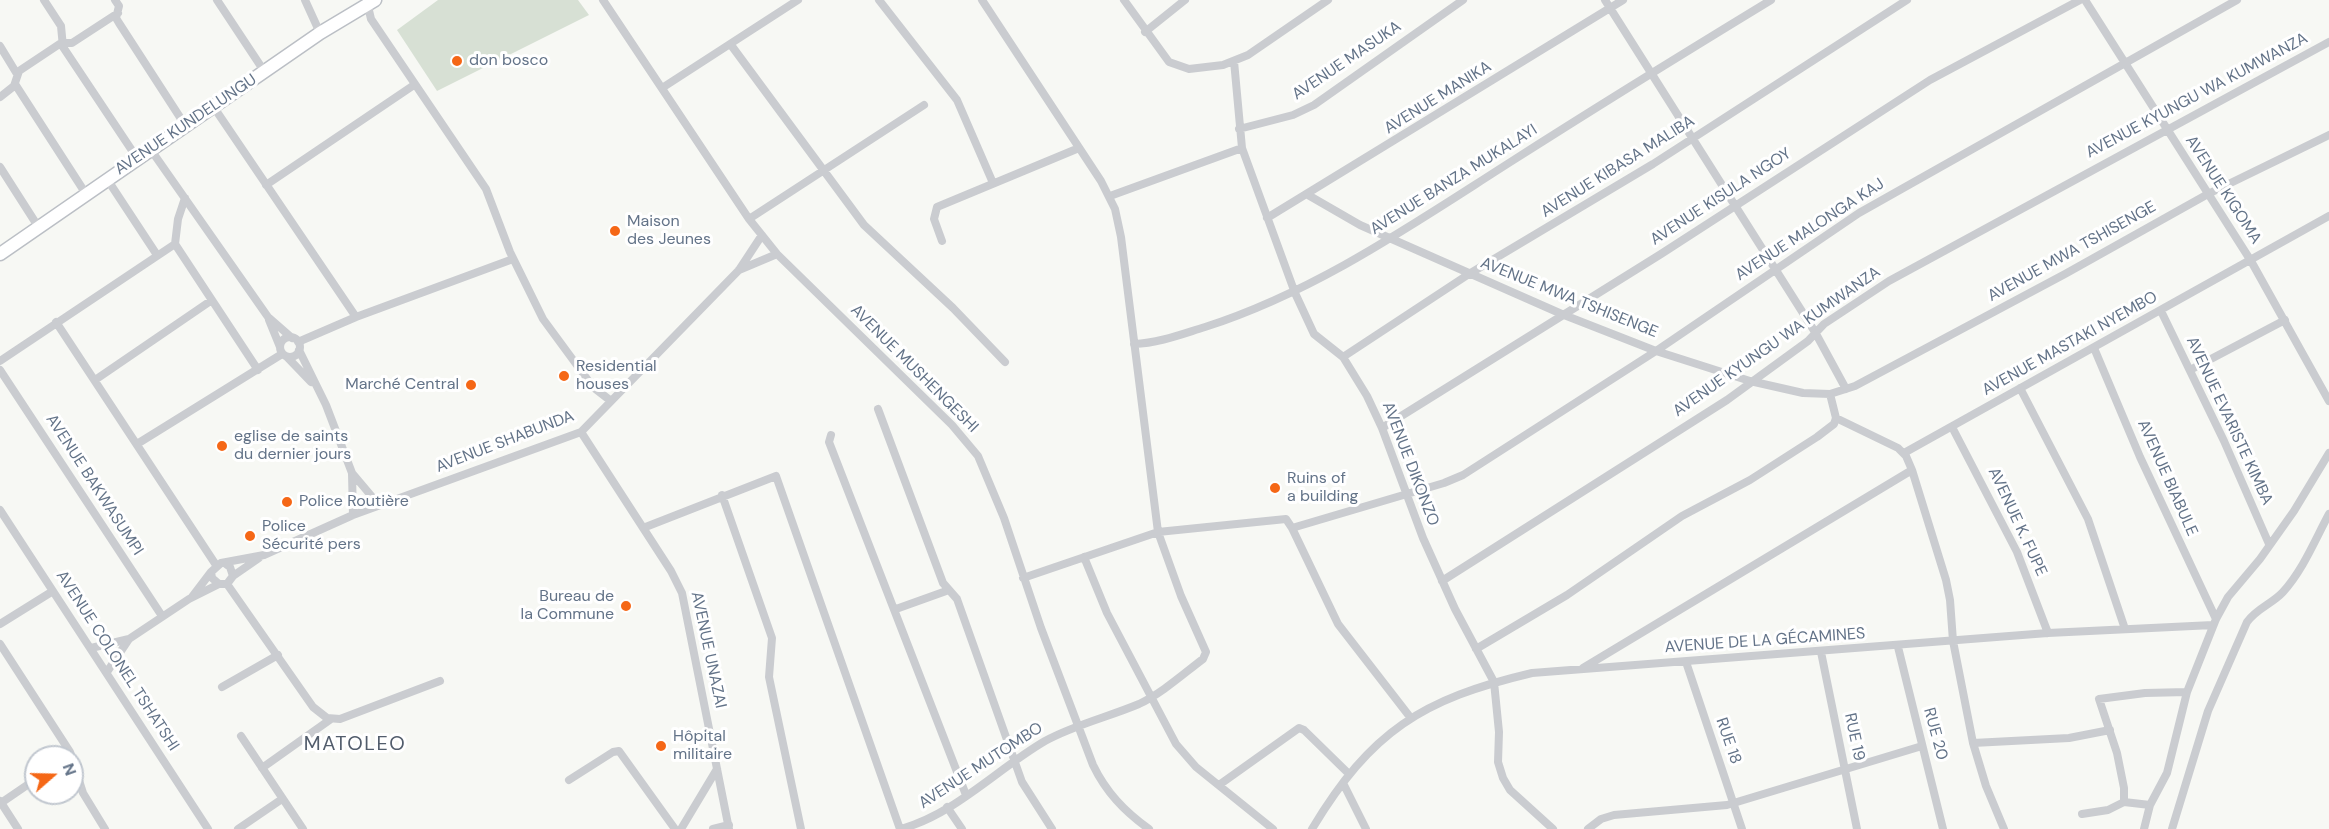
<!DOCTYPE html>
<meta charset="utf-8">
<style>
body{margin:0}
#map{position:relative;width:2329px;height:829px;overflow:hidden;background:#f7f8f4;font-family:"DM Sans",sans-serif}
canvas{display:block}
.north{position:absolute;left:24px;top:745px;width:60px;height:60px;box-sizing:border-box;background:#fff;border:2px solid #c1c7cf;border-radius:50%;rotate:70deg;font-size:16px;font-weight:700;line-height:24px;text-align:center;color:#637388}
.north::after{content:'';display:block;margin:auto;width:21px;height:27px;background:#f56716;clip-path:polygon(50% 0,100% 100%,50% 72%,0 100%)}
</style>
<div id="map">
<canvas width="2329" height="829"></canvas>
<div class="north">N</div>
</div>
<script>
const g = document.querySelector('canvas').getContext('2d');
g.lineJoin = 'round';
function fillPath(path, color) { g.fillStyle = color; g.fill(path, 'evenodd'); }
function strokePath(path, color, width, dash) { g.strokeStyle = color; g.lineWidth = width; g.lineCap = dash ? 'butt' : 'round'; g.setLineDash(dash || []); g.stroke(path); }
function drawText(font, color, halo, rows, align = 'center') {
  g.font = font + ' "DM Sans",sans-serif'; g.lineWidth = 6; g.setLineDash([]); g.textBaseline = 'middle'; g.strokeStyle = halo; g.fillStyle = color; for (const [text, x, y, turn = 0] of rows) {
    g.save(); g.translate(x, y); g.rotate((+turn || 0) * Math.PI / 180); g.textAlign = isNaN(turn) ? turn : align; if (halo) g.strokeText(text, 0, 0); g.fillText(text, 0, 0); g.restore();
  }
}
const green = new Path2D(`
 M438 0H578L589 15 437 91 397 30Z`);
const street = new Path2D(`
 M44 0 61 26 63 47 137 158
 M115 0 119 6 116 18 119 23 185 125
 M217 0 264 71
 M305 0 320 33
 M603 0 749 219 777 254 952 425 978 456 1004 518 1041 628 1093 765C1106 792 1124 811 1149 829
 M879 0 957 100 993 183
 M1124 0 1169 62 1189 69 1223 65 1248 55 1328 0
 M1605 0 1815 332 1846 389
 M2085 0 2251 261 2329 401
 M367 2 371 19 486 189 510 252 543 319 593 387 611 401
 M1145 32 1185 0
 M731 45 864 225 953 308 1005 362
 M0 46 17 74
 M1234 61 1242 148 1295 293 1314 334 1343 357 1367 396 1382 428 1423 538 1455 609 1494 682 1499 732 1498 762 1503 778 1510 790 1553 829
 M15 84 86 194
 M662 88 798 0
 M0 97 14 86 19 71 61 43H72L118 13
 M213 106 356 317
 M1239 129 1293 115 1314 105 1463 0
 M151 150 268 317 292 338
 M0 167 39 228
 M107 179 157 255
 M266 185 414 85
 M1308 195 1360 225 1564 315 1656 351 1750 381 1803 393 1830 394 1855 386 2065 274 2208 194 2329 135
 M1110 196 1242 148
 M185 198 178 219 175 244 258 370
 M1267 218 1623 0
 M749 219 924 105
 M942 241 934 219 937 207 1079 148
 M739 270 777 254
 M2161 311 2224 441 2269 544
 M269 320 280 347
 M56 322 216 565
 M280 347a10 10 0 1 1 20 0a10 10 0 1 1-20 0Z
 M298 342 356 317 513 259
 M1134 344C1159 343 1182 334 1205 327 1317 291 1413 224 1512 161 1598 106 1684 53 1771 0
 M2094 348 2140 457 2216 619
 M299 350 326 405 352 473 379 505
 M287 357 311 382
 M1343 357 1469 274 1653 164 1907 0
 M0 361 175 244
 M0 370 162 616
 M2190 370 2285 320
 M95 380 212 300
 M2020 388 2088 519 2125 629
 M878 409 943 583 957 599 1022 782 1052 829
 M1836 418 1898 448 1906 456 1912 470 1946 580 1950 600 1953 641 1973 743 1986 786 2004 829
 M1952 427 2017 552 2048 633
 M1382 428 1661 254 1930 80 2080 0
 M581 432 671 571 682 593 729 829
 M831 435 829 442 966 795
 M137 444 282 354
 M1904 453 2329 216
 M352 474 353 515
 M722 495 772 638 769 677 801 829
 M0 510 208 829
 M643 528 776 476 900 829
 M1292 528 1444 483 1463 475 1656 351 1859 213 2237 0
 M1084 557 1107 613 1176 744 1196 767 1273 829
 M226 564 230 567 233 576 227 584H219L212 578 211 572 221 563 264 555 353 515 581 432 739 270 762 235
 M233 576 259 558
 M1023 578 1158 532 1286 519 1292 528 1338 624 1410 717
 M1442 581 1727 400 1808 341 1824 324 1889 281 2329 42
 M227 584 313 707 327 718 340 719 440 681
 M192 597 211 572
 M896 609 949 590
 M0 624 53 591
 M0 644 70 752 83 793 105 829
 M1898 647 1943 829
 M91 648 129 639 189 599 219 584
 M1476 649 1567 595 1682 516 1750 480 1817 437 1834 424 1836 418 1830 394
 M1821 652 1857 829
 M1686 662 1742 829
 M1583 668 1912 470
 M107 672 129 639
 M222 687 278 655
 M241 736 303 829
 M1973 743 2069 738 2110 730
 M262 768 331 719
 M569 780 613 752 619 751 675 829
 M1343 783 1366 829
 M1219 785 1299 728 1304 730 1349 774
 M0 801 18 829
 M1 803 36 779
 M2150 805 2124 802V788L2117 753 2099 699 2145 693 2187 692
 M947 807 962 829
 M2082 814 2108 810 2124 802
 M238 829 282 799
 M681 829 717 769
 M713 829 729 825
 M901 829C955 814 997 769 1045 741 1074 725 1108 717 1139 704 1162 693 1182 675 1203 659L1206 652 1181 596 1158 532 1121 237 1115 209 1101 181 982 0
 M1312 829C1371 731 1422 699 1532 673L2048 633 2213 625
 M1588 829 1601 819 1614 815 1727 805 1922 746
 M2144 829 2150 805 2167 773 2187 692 2216 619 2228 597 2260 559 2294 511 2329 453
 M2172 829 2208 711 2247 622C2257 608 2272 604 2283 592 2303 570 2315 540 2329 514`);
const secondary = new Path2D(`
 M0 254 320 33 375 0`);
const markers = [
 [457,61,6,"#f56716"],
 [615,231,6,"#f56716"],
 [564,376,6,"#f56716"],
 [471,385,6,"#f56716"],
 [222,446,6,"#f56716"],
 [1275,488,6,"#f56716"],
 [287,502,6,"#f56716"],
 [250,536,6,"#f56716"],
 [626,606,6,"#f56716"],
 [661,746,6,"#f56716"]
];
const poiNames = [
 ["don bosco",469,61],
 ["Maison",627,222],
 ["des Jeunes",627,240],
 ["Residential",576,367],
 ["houses",576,385],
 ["Marché Central",459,385,"right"],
 ["eglise de saints",234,437],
 ["du dernier jours",234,455],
 ["Ruins of",1287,479],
 ["a building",1287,497],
 ["Police Routière",299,502],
 ["Police",262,527],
 ["Sécurité pers",262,545],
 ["Bureau de",614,597,"right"],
 ["la Commune",614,615,"right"],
 ["Hôpital",673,737],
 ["militaire",673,755]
];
const streetNames = [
 ["AVENUE MASUKA",1347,61,-34],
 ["AVENUE KYUNGU WA KUMWANZA",2197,96,-28],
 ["AVENUE MANIKA",1438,98,-32],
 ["AVENUE KUNDELUNGU",186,125,-34],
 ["AVENUE KIBASA MALIBA",1618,167,-32],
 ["AVENUE BANZA MUKALAYI",1454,180,-32],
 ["AVENUE KIGOMA",2223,190,57],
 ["AVENUE KISULA NGOY",1721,197,-33],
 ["AVENUE MALONGA KAJ",1810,230,-33],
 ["AVENUE MWA TSHISENGE",2072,252,-29],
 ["AVENUE MWA TSHISENGE",1569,298,22],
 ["AVENUE KYUNGU WA KUMWANZA",1777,342,-35],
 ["AVENUE MASTAKI NYEMBO",2070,344,-29],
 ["AVENUE MUSHENGESHI",914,369,45],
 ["AVENUE EVARISTE KIMBA",2229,421,65],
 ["AVENUE SHABUNDA",505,442,-21],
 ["AVENUE DIKONZO",1410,464,69],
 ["AVENUE BIABULE",2167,478,66],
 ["AVENUE BAKWASUMPI",94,485,57],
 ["AVENUE K. FUPE",2017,522,65],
 ["AVENUE DE LA GÉCAMINES",1765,641,-4],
 ["AVENUE UNAZAI",708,650,78],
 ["AVENUE COLONEL TSHATSHI",117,661,57],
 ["RUE 20",1935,734,75],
 ["RUE 19",1854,737,78],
 ["RUE 18",1728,741,71],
 ["AVENUE MUTOMBO",981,766,-33]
];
const quarterNames = [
 ["MATOLEO",355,745]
];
fillPath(green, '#d7e0d4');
strokePath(secondary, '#bbbfc5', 15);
strokePath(street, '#caccd0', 8);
strokePath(secondary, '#fff', 12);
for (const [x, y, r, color] of markers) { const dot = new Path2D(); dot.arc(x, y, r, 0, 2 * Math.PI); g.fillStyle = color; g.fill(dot); strokePath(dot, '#fff', 2); }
drawText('16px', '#637388', '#fff', poiNames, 'left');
drawText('16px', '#637388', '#fff', streetNames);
g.letterSpacing = '1.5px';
drawText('20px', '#525d6c', '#fff', quarterNames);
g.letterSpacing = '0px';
</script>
